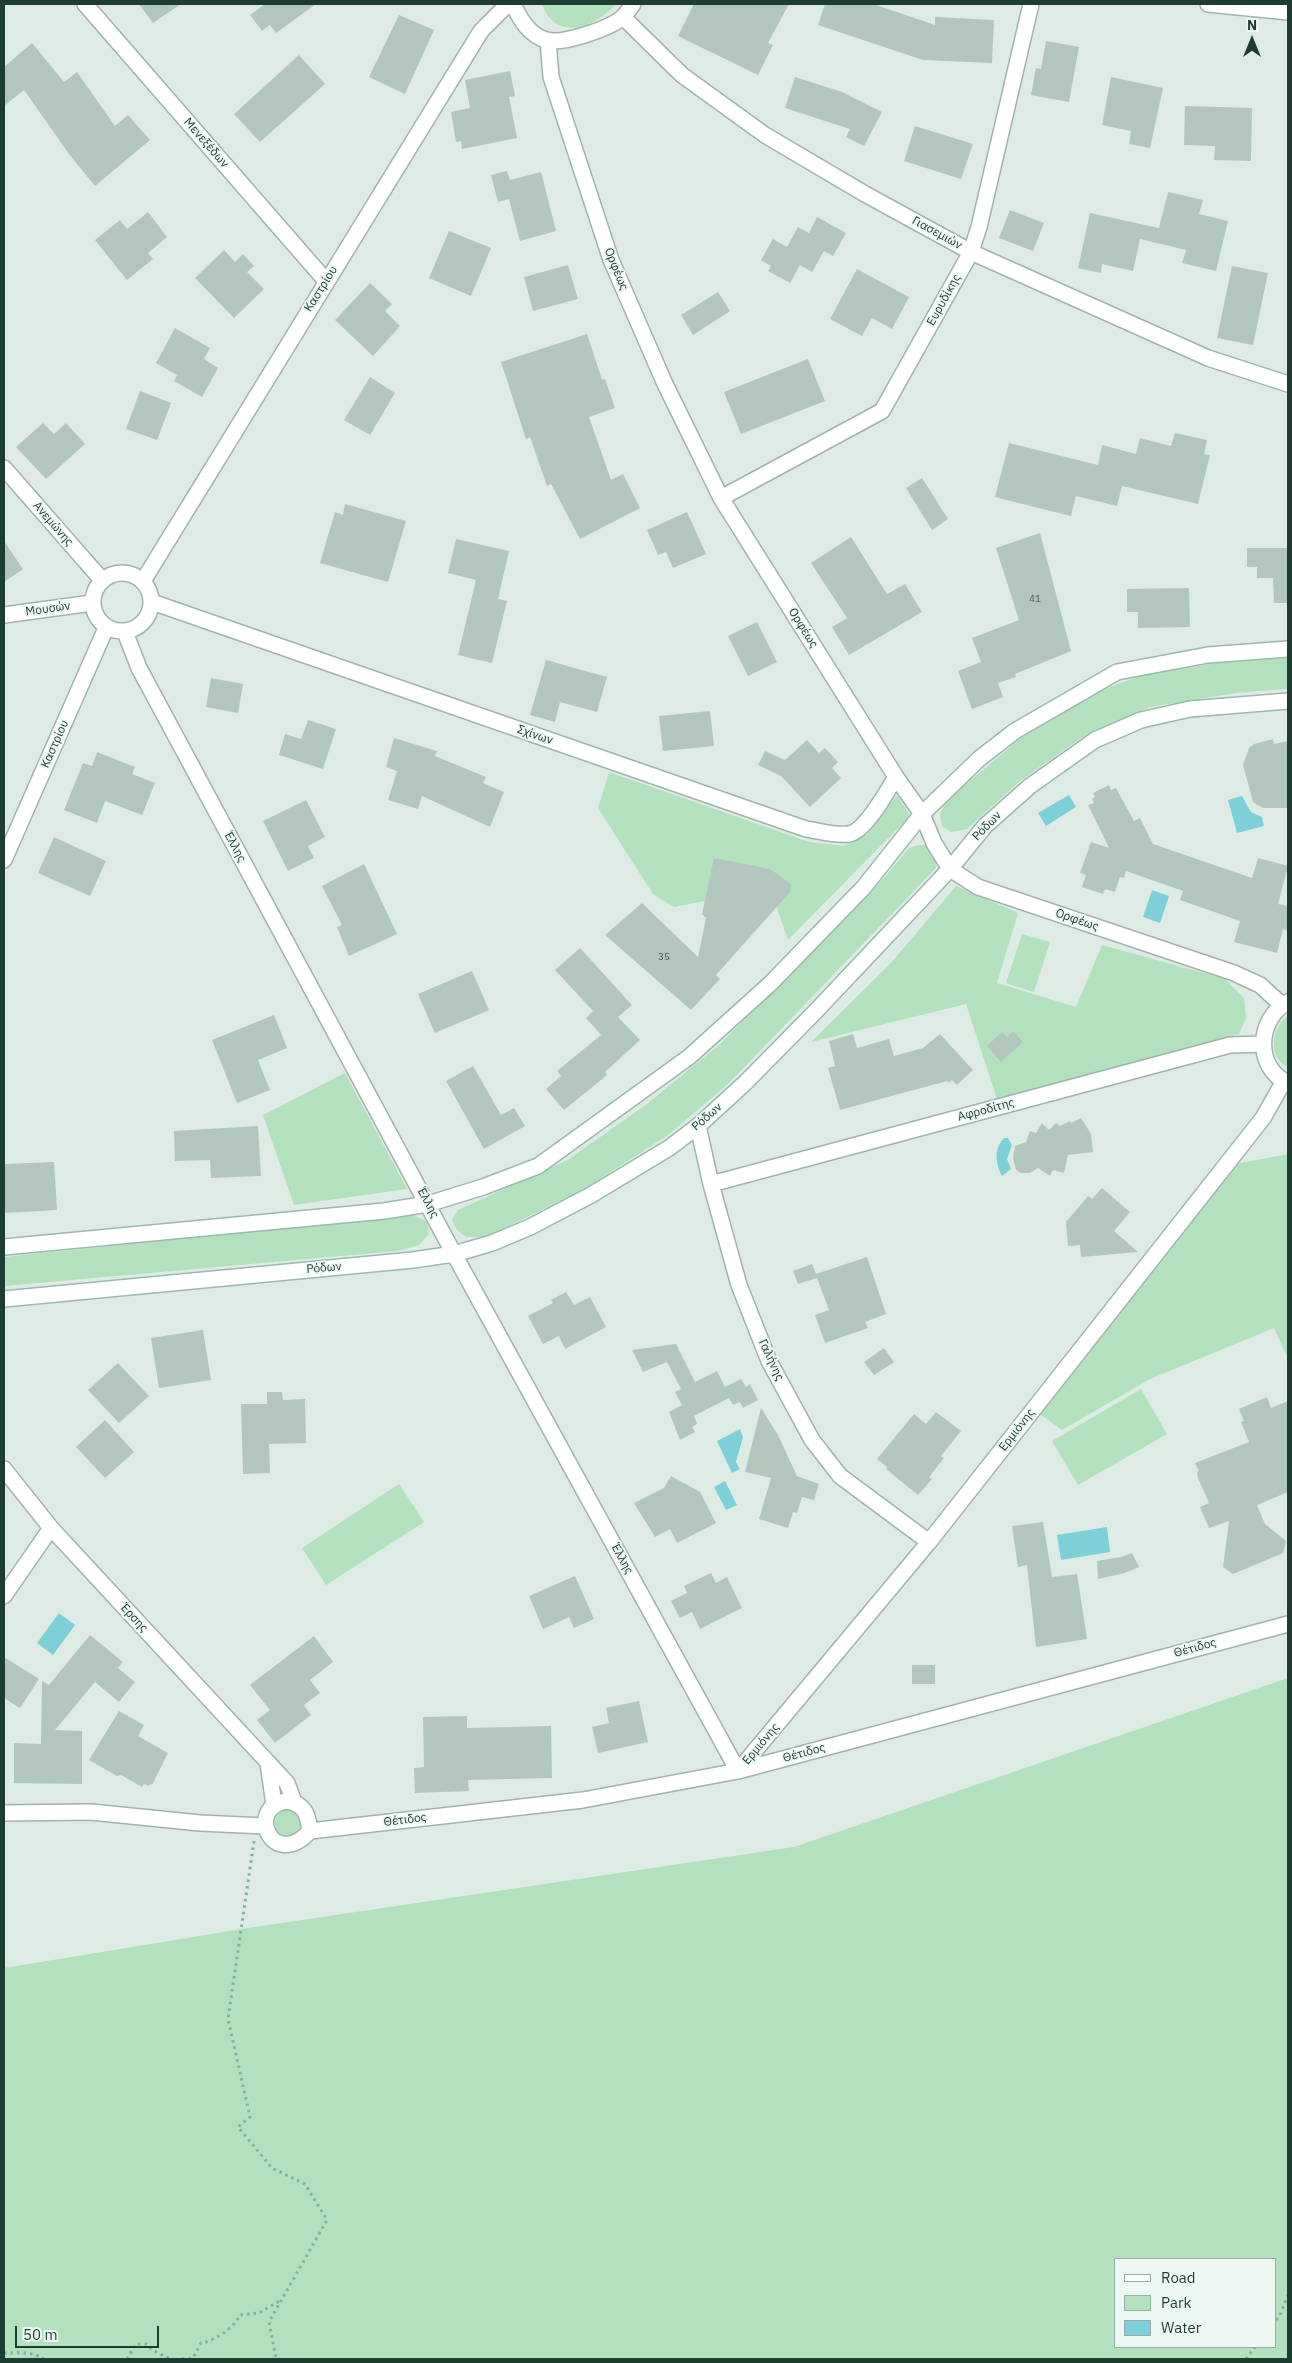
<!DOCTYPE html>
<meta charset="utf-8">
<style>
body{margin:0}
#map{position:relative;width:1292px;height:2363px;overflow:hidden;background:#deebe4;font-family:"IBM Plex Sans",sans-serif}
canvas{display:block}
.frame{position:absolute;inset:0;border:5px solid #1d3d32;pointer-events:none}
.legend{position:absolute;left:1114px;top:2258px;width:162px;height:90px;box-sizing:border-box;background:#eef8f2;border:1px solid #9aada5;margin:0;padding:6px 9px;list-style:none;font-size:15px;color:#1d3d32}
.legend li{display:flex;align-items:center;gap:10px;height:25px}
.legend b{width:25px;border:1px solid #9aada5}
.north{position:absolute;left:1227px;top:15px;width:50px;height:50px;-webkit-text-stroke:4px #eef8f2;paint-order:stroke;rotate:0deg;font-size:14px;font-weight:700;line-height:20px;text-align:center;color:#1d3d32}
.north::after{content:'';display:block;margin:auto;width:18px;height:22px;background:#1d3d32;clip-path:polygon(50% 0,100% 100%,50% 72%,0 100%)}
.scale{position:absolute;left:15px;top:2326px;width:144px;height:22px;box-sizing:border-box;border:2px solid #1d3d32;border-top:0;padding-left:6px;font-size:15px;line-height:18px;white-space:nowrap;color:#1d3d32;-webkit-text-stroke:4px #eef8f2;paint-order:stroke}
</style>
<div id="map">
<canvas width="1292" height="2363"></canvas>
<div class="frame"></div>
<ul class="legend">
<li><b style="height:6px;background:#fff"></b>Road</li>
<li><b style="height:14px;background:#b3e0bd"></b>Park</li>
<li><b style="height:14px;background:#7ed0d8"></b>Water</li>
</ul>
<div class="north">N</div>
<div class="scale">50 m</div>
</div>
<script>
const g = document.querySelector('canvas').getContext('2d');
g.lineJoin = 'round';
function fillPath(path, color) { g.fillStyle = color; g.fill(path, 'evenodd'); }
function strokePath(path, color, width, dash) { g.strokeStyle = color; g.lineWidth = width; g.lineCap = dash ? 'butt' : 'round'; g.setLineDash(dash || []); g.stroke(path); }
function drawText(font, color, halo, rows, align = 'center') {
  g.font = font + ' "IBM Plex Sans",sans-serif'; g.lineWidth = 4; g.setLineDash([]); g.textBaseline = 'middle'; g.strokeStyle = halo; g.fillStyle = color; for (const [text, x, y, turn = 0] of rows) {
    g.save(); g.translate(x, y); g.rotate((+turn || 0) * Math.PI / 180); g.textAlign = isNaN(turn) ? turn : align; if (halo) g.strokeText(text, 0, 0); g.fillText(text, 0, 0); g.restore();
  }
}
const green = new Path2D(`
 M542 4H616C595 27 556 43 542 4Z
 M1288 658V689L1236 693 1150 707 1081 738 1020 781 967 829 951 832 942 826 940 814 946 801 1021 738 1094 693 1140 676 1223 662Z
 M609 772 809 842 843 846 868 834 897 795 910 816 788 940 770 888 674 907 653 894 598 808Z
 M918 845H929L936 854V868L728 1084 668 1135 581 1191 486 1237H466L457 1230 452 1220 458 1210 566 1161 647 1104 719 1045 884 878 909 848Z
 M956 886 1018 913 997 983 1076 1007 1102 945 1225 979 1244 998 1246 1018 1239 1034 997 1099 966 1004 811 1042 891 963Z
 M1022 934 1050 942 1034 992 1006 983Z
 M1288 1016V1068C1286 1066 1281 1063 1279 1060 1269 1046 1275 1024 1288 1016Z
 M345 1073 407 1189 294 1205 263 1115Z
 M1288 1154V1359L1274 1328 1150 1379 1062 1430 1037 1412 1236 1164Z
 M413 1215 427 1222 429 1234 419 1245 397 1251 4 1286V1257Z
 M1141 1389 1167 1434 1078 1485 1052 1441Z
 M399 1484 424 1522 326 1585 302 1548Z
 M1288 1678V2359H4V1968L248 1928 794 1847ZM1116 2259H1276V2347H1116Z
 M275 1823a13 13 0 1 1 26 0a13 13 0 1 1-26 0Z`);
const water = new Path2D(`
 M1069 795 1076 807 1046 826 1038 813Z
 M1242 796 1251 812 1262 817 1264 826 1237 833 1228 800Z
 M1152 890 1169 896 1160 923 1143 917Z
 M1004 1138H1008L1012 1145 1007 1159 1011 1169 1002 1176C995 1163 994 1148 1004 1138Z
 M740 1429 743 1437 736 1462 740 1469 732 1473 717 1441Z
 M725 1481 737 1505 726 1510 714 1487Z
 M1107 1527 1110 1552 1061 1560 1057 1535Z
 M59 1613 75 1625 53 1655 37 1643Z`);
const building = new Path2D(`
 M139 4H181L153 23Z
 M265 4H316L276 33 270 25 262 31 250 15Z
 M694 4H789L768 43 773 45 758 75 678 36Z
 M825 4H873L935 25V17L994 20 992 63 923 60 818 25Z
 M399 15 434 30 405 94 369 77Z
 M1046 41 1079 47 1069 102 1031 95 1036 68 1041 69Z
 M32 43 64 82 77 72 115 126 128 115 150 140 95 186 69 154 24 90 4 106V67Z
 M299 55 325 84 260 142 234 114Z
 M510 71 515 96 509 97 517 138 462 149 461 141 456 142 451 112 470 108 465 80Z
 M795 77 842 92 882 112 864 146 846 137 850 129 785 108Z
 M1111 77 1163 88 1150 148 1129 144 1131 131 1102 125Z
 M1185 106 1252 108 1251 161 1214 160 1215 146 1184 145Z
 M915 126 973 144 961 179 904 161Z
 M507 171 510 180 541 172 556 231 520 241 509 199 498 202 491 175Z
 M1168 192 1203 200 1199 214 1228 221 1216 271 1182 263 1186 250 1140 239 1133 271 1102 264 1101 273 1078 268 1090 213 1159 228Z
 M1010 210 1044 223 1033 251 999 238Z
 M148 212 167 237 148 253 153 259 127 280 95 240 120 220 127 229Z
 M817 217 846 233 833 256 824 251 812 272 800 265 790 283 768 271 771 266 761 260 773 239 787 247 798 227 809 233Z
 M449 231 491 248 471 296 429 278Z
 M224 250 235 262 243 254 254 266 247 272 264 289 234 318 195 278Z
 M568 265 578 299 533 311 524 277Z
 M1232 266 1268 273 1253 345 1217 338Z
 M857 269 909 297 892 329 872 318 862 336 830 319Z
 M370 283 392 304 385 311 400 326 373 356 335 320Z
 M718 292 730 311 693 335 681 315Z
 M175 328 210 348 204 359 218 368 202 397 174 381 177 375 156 363Z
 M587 334 602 380 605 379 615 408 589 417 611 480 623 474 640 508 580 539 551 484 547 486 530 437 526 439 501 362Z
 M808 359 825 401 741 434 724 392Z
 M370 377 395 393 370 435 344 420Z
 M140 391 171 403 157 440 126 429Z
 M43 423 54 434 66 423 85 444 46 479 16 447Z
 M1175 433 1207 440 1204 454 1210 455 1198 504 1122 486 1117 506 1076 496 1071 516 995 497 1009 443 1098 465 1102 445 1136 454 1140 438 1171 446Z
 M922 478 948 519 932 530 906 488Z
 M345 504 406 521 388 582 320 563 335 512 343 515Z
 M687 512 706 554 673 568 666 552 658 555 647 530Z
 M1040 533 1071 651 1015 674 1016 677 998 683 1003 697 972 709 958 671 981 662 972 638 1019 620 996 548Z
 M851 537 887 594 905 584 922 612 849 655 832 627 847 618 811 563Z
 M456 539 509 551 498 599 507 601 492 663 458 655 476 580 448 573Z
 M4 541 23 569 4 582Z
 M1247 548H1288V603H1274L1273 578H1257V567H1247Z
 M1189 588 1190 627 1138 628V612H1127V589Z
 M757 622 777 662 748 676 728 636Z
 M546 660 607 677 597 712 560 702 555 722 530 715Z
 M211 678 243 684 238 713 206 707Z
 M710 711 714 746 663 751 659 716Z
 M308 720 336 729 323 769 279 755 285 734 301 739Z
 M394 738 437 751 435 756 486 777 483 783 504 792 490 827 422 796 418 809 388 800 397 771 386 767Z
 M1273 739 1274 744 1288 741V808H1263L1253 802 1243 765 1249 748 1254 744Z
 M807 740 819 753 825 748 838 762 832 768 841 778 810 807 781 776 758 765 765 751 785 760Z
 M97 752 135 767 132 774 155 783 142 815 105 801 97 823 64 810 83 763 92 766Z
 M1109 785 1111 790 1116 788 1134 821 1140 818 1153 844 1252 878 1258 858 1288 866 1278 904 1288 906V931L1283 929 1277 953 1234 942 1240 921 1180 900 1183 891 1126 871 1124 878 1120 877 1115 892 1105 889 1103 894 1082 887 1086 875 1080 873 1091 842 1109 848 1088 805 1094 803 1092 799 1095 797 1093 793Z
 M306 800 325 837 308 846 314 858 288 871 263 821Z
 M54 837 106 861 90 896 38 873Z
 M714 858 770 869 791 884 790 892 716 975 720 979 691 1010 605 935 642 903 698 957 706 918 702 914Z
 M364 864 397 934 349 956 337 927 342 925 322 886Z
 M580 948 632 1005 618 1017 640 1040 605 1072 607 1075 564 1110 546 1089 561 1076 557 1071 601 1035 586 1018 593 1011 555 970Z
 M472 971 489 1010 435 1033 418 994Z
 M274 1015 287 1048 258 1060 270 1090 237 1103 212 1040Z
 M1013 1031 1023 1042 1001 1062 987 1046 1002 1032 1007 1037Z
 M853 1034 857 1048 889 1039 894 1056 923 1048 940 1034 973 1070 957 1085 952 1080 949 1083 947 1081 840 1110 828 1068 835 1066 829 1041Z
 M473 1066 501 1115 514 1108 525 1126 484 1149 446 1081Z
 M1081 1118 1091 1134 1093 1152 1068 1155 1064 1173 1053 1170 1050 1176 1038 1168 1030 1173H1021L1016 1170 1013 1158 1015 1146 1026 1142 1030 1131 1036 1133 1042 1123 1049 1130 1056 1123 1060 1126 1070 1121 1071 1123Z
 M258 1126 261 1176 211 1178 210 1160 175 1161 174 1131Z
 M54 1162 57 1210 4 1213V1164Z
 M1102 1188 1130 1212 1114 1231 1138 1252 1081 1257 1080 1245 1068 1246 1066 1222 1088 1196 1092 1199Z
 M867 1257 886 1314 865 1322 868 1328 825 1343 815 1315 829 1310 817 1278 798 1284 793 1271 812 1264 816 1274Z
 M566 1292 574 1305 590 1297 606 1327 565 1349 559 1336 543 1344 528 1316 553 1303 551 1300Z
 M203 1330 211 1380 159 1388 151 1338Z
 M676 1344 695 1382 717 1371 725 1387 741 1379 746 1387 750 1384 758 1400 743 1408 740 1402 733 1405 729 1398 694 1416 697 1424 692 1427 695 1432 680 1440 669 1412 682 1405 675 1392 681 1389 667 1362 643 1372 632 1350Z
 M884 1348 894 1362 874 1375 864 1362Z
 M118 1363 149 1396 119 1423 88 1390Z
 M267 1392H282L283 1400 305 1399 306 1443 269 1444 270 1473 243 1474 241 1404H267Z
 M1267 1397 1271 1408 1288 1401V1492L1257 1505 1265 1524 1286 1541 1283 1553 1233 1574 1223 1567 1229 1521 1209 1528 1200 1507 1209 1503 1198 1478 1197 1472 1199 1471 1195 1463 1249 1442 1241 1422 1244 1421 1239 1409Z
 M761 1408 778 1435 797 1476 819 1484 814 1500 802 1497 797 1513 793 1512 788 1528 759 1519 771 1478 745 1472Z
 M936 1412 961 1431 941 1456 944 1458 929 1477 932 1479 918 1495 886 1469 887 1467 877 1459 914 1414 926 1424Z
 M105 1420 134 1452 105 1478 76 1447Z
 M671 1476 700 1492 716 1523 677 1543 670 1529 655 1537 634 1503 664 1488Z
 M1043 1522 1052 1577 1077 1574 1087 1639 1036 1647 1027 1565 1018 1567 1012 1526Z
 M1132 1553 1139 1567 1125 1573 1098 1579 1097 1561 1121 1557Z
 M711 1573 716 1583 727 1577 742 1608 700 1629 692 1612 680 1618 671 1601 687 1593 684 1586Z
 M575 1576 594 1619 574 1628 569 1617 543 1629 529 1596Z
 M90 1635 123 1662 118 1668 135 1682 119 1702 95 1682 55 1730 82 1731V1784L14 1783V1743L41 1744 42 1681 49 1685Z
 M314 1636 333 1662 310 1680 320 1693 304 1705 311 1715 275 1743 257 1720 270 1710 250 1685Z
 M4 1657 39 1679 20 1708 4 1698Z
 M912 1665H935V1684H912Z
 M639 1701 648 1742 598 1753 592 1727 609 1723 606 1708Z
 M119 1711 144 1725 138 1736 168 1753 152 1785 150 1784 149 1786 144 1784 142 1787 121 1775 117 1776 89 1760Z
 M467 1716V1728L551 1726 552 1778 468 1780 469 1791 415 1793 414 1768 424 1767 423 1717Z`);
const path = new Path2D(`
 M254 1841 228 2019 250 2117 238 2127 272 2168 305 2184 327 2220 269 2322 276 2359
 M1276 2320 1280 2315 1288 2295
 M4 2353C19 2353 31 2351 44 2359
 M127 2359 136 2344H146L154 2351 170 2359
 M182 2359 193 2358 201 2343C216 2340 233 2329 240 2315L259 2313 281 2300
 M1246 2359 1255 2347`);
const street = new Path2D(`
 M85 4 326 281
 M513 4C520 19 529 35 546 40 562 45 612 28 624 16 627 13 630 8 633 4
 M1208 4 1288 12
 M623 17 682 75 765 135 865 194 971 252 1208 358 1288 384
 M548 41 551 77 611 260 665 384 721 498 896 777 922 814 934 843 950 869 978 887 1234 973 1260 985 1282 1005
 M4 468 102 580
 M721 498 882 411 971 252 979 227 1031 4
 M93 602a29 29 0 1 1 58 0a29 29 0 1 1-58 0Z
 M143 581 481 31 508 4
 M152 602 806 829C820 831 835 836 849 834 866 831 887 791 896 777
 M4 615 92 603
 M125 632 139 668 454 1254 738 1771 929 1542 1263 1118 1284 1081
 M4 860 106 628
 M1288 1002C1257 1018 1254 1068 1288 1083
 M698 1126 711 1184 739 1285 769 1361 812 1440 840 1476 929 1542
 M711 1184 1230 1045 1263 1044
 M4 1469 51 1528 287 1783 294 1802
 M4 1596 51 1528
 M268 1763 274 1805
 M287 1801C305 1804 308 1815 310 1831 273 1872 244 1807 287 1801Z
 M4 1813 91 1812 200 1823 265 1826
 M310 1831 583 1800 738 1771 1288 1624`);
const secondary = new Path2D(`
 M4 1247 384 1211 428 1204 483 1187 538 1166 689 1057 770 984 864 887 922 814 980 758 1015 731 1117 672 1208 655 1288 649
 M4 1299 413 1260 454 1254 492 1243 530 1227 591 1195 669 1148 698 1126 745 1083 815 1012 950 869 985 826 1030 786 1095 740 1141 720 1190 709 1288 701`);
const numberNames = [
 ["41",1035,599],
 ["35",664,957]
];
const streetNames = [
 ["Μενεξέδων",206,143,49],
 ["Γιασεμιών",937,233,29],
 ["Ορφέως",616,269,68],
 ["Καστρίου",321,289,-58],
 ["Ευρυδίκης",944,300,-61],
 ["Ανεμώνης",53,524,49],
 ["Μουσών",48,609,-8],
 ["Ορφέως",803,628,58],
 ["Σχίνων",535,735,19],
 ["Καστρίου",55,744,-66],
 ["Ρόδων",987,826,-46],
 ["Έλλης",235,847,62],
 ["Ορφέως",1077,920,19],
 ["Αφροδίτης",986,1110,-15],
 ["Ρόδων",707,1117,-41],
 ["Έλλης",428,1203,62],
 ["Ρόδων",324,1268,-5],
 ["Γαλήνης",771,1360,65],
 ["Ερμιόνης",1017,1430,-52],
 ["Έλλης",622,1559,61],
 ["Έρσης",134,1618,47],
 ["Θέτιδος",1195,1648,-15],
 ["Ερμιόνης",761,1744,-50],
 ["Θέτιδος",804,1753,-15],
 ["Θέτιδος",405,1820,-7]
];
fillPath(green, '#b3e0bd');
fillPath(water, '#7ed0d8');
fillPath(building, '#b3c6bd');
strokePath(street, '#a0b3ab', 18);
strokePath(secondary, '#9bb8ac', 18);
strokePath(path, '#7ab39e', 3, [2.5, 4]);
strokePath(street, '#fff', 15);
strokePath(secondary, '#fff', 15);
drawText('10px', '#425f55', null, numberNames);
drawText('12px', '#1d3d32', '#eef8f2', streetNames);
</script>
